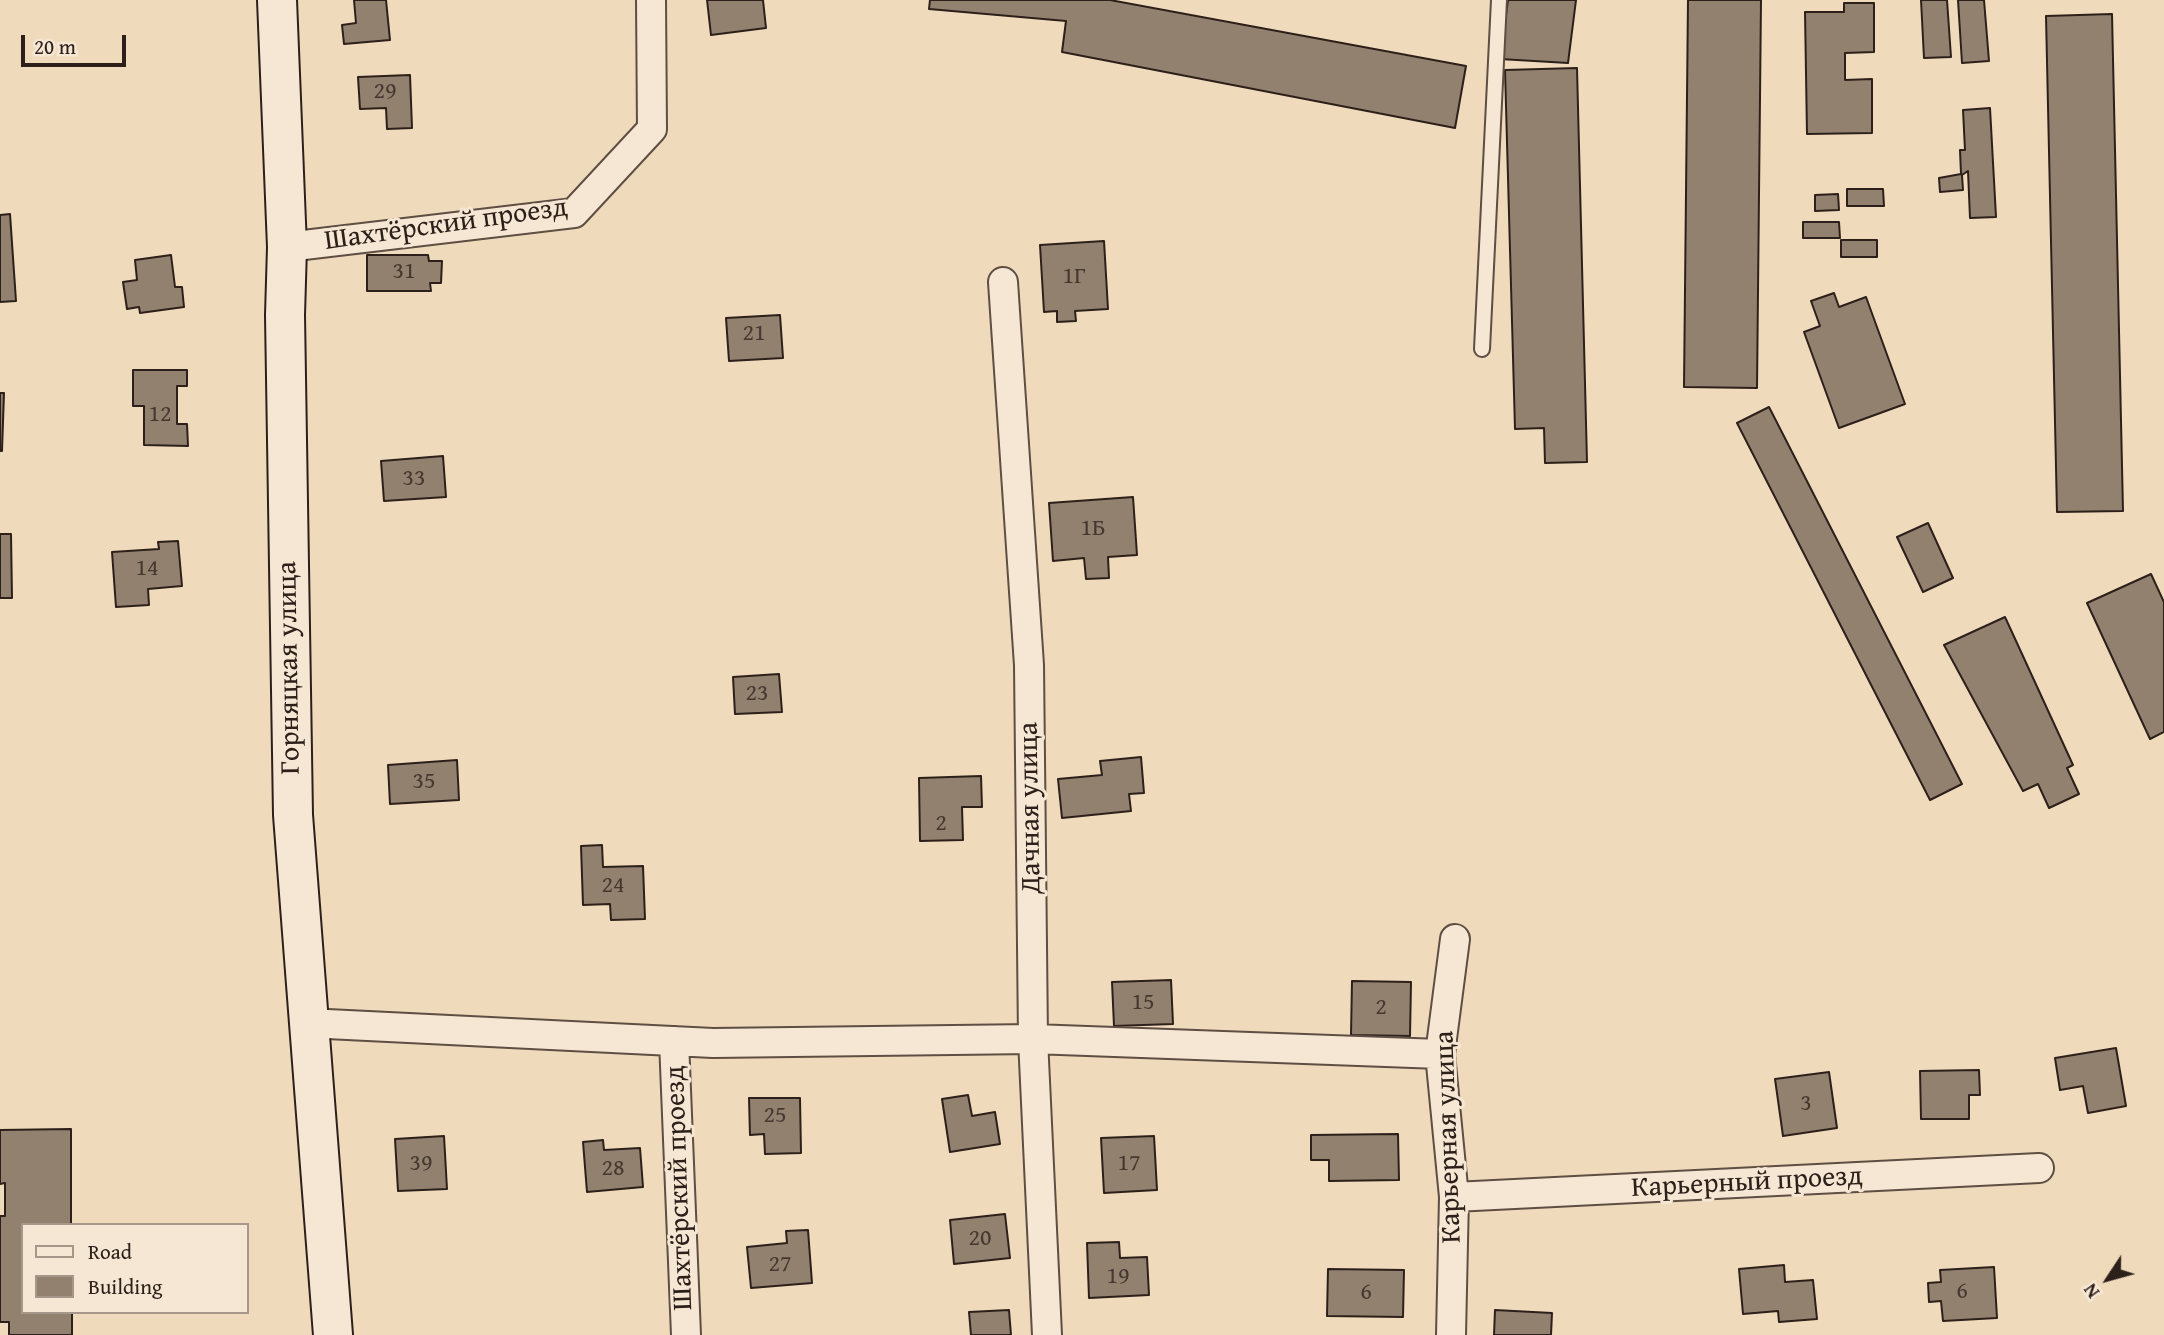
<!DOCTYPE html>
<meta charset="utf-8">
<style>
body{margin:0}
#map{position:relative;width:2164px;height:1335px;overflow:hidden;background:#efdabc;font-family:"Gentium Book Plus",serif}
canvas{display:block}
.legend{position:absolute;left:21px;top:1223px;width:228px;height:91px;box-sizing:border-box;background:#f5e7d3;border:2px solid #a59789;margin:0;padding:9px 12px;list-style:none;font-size:21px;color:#2d201b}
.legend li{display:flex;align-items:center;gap:14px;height:35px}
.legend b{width:35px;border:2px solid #a59789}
.north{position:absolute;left:2073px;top:1244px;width:70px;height:70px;-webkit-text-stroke:5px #f5e7d3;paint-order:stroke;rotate:234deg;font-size:19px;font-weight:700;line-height:28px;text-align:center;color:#2d201b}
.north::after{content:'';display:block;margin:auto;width:24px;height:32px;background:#2d201b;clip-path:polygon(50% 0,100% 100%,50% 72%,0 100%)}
.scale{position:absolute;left:21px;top:35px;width:105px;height:32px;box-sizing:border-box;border:4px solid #2d201b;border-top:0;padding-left:9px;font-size:21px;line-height:24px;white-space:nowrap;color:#2d201b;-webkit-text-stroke:5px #f5e7d3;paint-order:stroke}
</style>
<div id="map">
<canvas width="2164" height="1335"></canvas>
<ul class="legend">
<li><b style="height:9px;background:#f5e7d3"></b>Road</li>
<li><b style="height:19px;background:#92816f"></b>Building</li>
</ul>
<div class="north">N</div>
<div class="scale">20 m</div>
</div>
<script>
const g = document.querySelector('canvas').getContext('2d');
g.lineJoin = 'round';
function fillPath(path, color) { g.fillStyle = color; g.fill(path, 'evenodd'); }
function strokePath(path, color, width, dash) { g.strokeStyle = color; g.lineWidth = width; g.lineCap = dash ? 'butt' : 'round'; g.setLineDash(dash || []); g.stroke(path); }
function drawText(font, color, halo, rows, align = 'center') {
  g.font = font + ' "Gentium Book Plus",serif'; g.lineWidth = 6; g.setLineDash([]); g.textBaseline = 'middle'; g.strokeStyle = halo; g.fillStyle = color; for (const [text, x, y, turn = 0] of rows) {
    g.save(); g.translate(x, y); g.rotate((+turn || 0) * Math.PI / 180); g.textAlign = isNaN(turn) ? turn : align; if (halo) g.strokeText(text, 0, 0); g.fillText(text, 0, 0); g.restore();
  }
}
const building = new Path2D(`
 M354 0H386L390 40 344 44 342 25 356 23Z
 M707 0H763L766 28 711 35Z
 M930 0H1110L1466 66 1455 128 1062 52 1066 21 929 9Z
 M1508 0H1576L1568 63 1500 59Z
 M1688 0H1761L1757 388 1684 387Z
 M1921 0H1947L1951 57 1924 58Z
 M1958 0H1984L1989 61 1962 63Z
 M1844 3H1874V52L1845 53V80L1872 79V133L1807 134 1805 12H1844Z
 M2112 14 2123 511 2057 512 2046 16Z
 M1577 68 1587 462 1545 463 1544 428 1515 429 1505 70Z
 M410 75 412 128 387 129 386 108 360 109 358 77Z
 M1990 108 1996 217 1970 218 1968 171 1962 175 1963 190 1940 192 1939 178 1961 174 1960 150H1965L1963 110Z
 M1847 189H1883L1884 206H1847Z
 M1838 194 1839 210 1815 211V195Z
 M10 214 16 301 0 302V215Z
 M1803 222H1839L1840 238H1803Z
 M1841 240H1877V257H1841Z
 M1104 241 1108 309 1075 311 1076 321 1057 322V311L1044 312 1040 245Z
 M171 255 175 287H182L184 307 140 313 139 307 127 309 123 282 137 280 135 260Z
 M367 255H428L429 261H442L441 283H430L431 291H367Z
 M1834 293 1839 307 1866 297 1905 404 1839 428 1804 332 1820 326 1811 301Z
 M780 315 783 358 729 361 726 318Z
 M133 370H187V386H177V424H187L188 446 144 445V406H133Z
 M0 393H4L2 451H0Z
 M1769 407 1962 784 1930 800 1737 423Z
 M443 456 446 497 384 501 381 461Z
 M1133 497 1137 555 1108 557 1109 578 1086 579 1084 558 1053 561 1049 503Z
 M1928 523 1953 578 1923 592 1897 537Z
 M0 534H11L12 598H0Z
 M178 541 182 586 148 589 149 605 116 607 112 552 159 549 158 542Z
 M2151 574 2164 602V732L2150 739 2087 603Z
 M2005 617 2073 765 2067 768 2079 794 2049 808 2038 784 2023 791 1944 645Z
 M779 674 782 712 735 714 733 677Z
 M1141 757 1144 793 1129 794 1131 811 1062 818 1058 779 1102 775 1100 761Z
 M457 760 459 800 390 804 388 765Z
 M981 776 982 807H962L963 840 920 841 919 778Z
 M602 845 603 867 643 866 645 919 611 920 610 904 583 905 581 846Z
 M1171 980 1173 1024 1114 1026 1112 982Z
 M1352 981 1411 982 1410 1036 1351 1035Z
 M2116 1048 2126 1106 2088 1113 2083 1086 2060 1090 2055 1058Z
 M1979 1070 1980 1095H1969V1119H1921L1920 1071Z
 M1829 1072 1837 1128 1783 1136 1775 1079Z
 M968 1095 972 1116 995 1112 1000 1144 950 1152 942 1099Z
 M749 1098H800L801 1153 765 1154 764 1134 750 1135Z
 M71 1129V1225H23V1312H72V1335H9V1322H0V1216H5V1183L0 1184V1130Z
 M1398 1134 1399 1180 1329 1181V1160H1311V1135Z
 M444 1136 447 1189 398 1191 395 1139Z
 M1154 1136 1157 1190 1104 1193 1101 1138Z
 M603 1140 604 1150 640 1148 643 1187 587 1192 583 1142Z
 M1005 1214 1010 1258 954 1264 950 1220Z
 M808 1230 812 1283 751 1288 747 1247 787 1243 786 1231Z
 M1119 1242 1120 1258 1147 1257 1149 1295 1089 1298 1087 1243Z
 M1784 1265 1785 1282 1813 1280 1817 1319 1779 1322 1778 1311 1743 1314 1739 1269Z
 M1994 1267 1997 1318 1943 1321 1941 1301 1929 1302 1928 1283 1941 1282 1940 1270Z
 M1328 1269 1404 1270 1403 1317 1327 1316Z
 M1009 1310 1011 1335H971L969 1312Z
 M1495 1310 1552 1313 1551 1335H1494Z`);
const service = new Path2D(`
 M1482 349 1499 0`);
const minor = new Path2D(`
 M287 247 574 213 652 129 651 0
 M1003 282 1029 665 1033 1039 1047 1335
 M307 1023 713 1043 1033 1039 1440 1054
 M674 1041 686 1335
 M1454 1197 2039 1168
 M1451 1335 1454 1197 1440 1054 1455 939`);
const secondary = new Path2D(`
 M277 0 287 247 285 315 293 815 333 1335`);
const numberNames = [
 ["29",385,92],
 ["31",404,272],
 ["1Г",1074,277],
 ["21",754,334],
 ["12",160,415],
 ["33",414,479],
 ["1Б",1093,529],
 ["14",147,569],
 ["23",757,694],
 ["35",424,782],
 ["2",941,824],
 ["24",613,886],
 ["15",1143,1003],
 ["2",1381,1008],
 ["3",1806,1104],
 ["25",775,1116],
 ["39",421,1164],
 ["17",1129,1164],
 ["28",613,1169],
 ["20",980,1239],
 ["27",780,1265],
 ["19",1118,1277],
 ["6",1962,1292],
 ["6",1366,1293]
];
const streetNames = [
 ["Шахтёрский проезд",446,225,-8],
 ["Горняцкая улица",290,668,-91],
 ["Дачная улица",1031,808,-91],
 ["Карьерная улица",1449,1137,-92],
 ["Карьерный проезд",1747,1183,-3],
 ["Шахтёрский проезд",680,1188,-92]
];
fillPath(building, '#92816f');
strokePath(building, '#2d201b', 2);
strokePath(service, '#5e4e43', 18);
strokePath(minor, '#5e4e43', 32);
strokePath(secondary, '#2d201b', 42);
strokePath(service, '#f5e7d3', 14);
strokePath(minor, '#f5e7d3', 28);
strokePath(secondary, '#f5e7d3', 38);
drawText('24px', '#463830', null, numberNames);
drawText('28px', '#2d201b', '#f5e7d3', streetNames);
</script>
